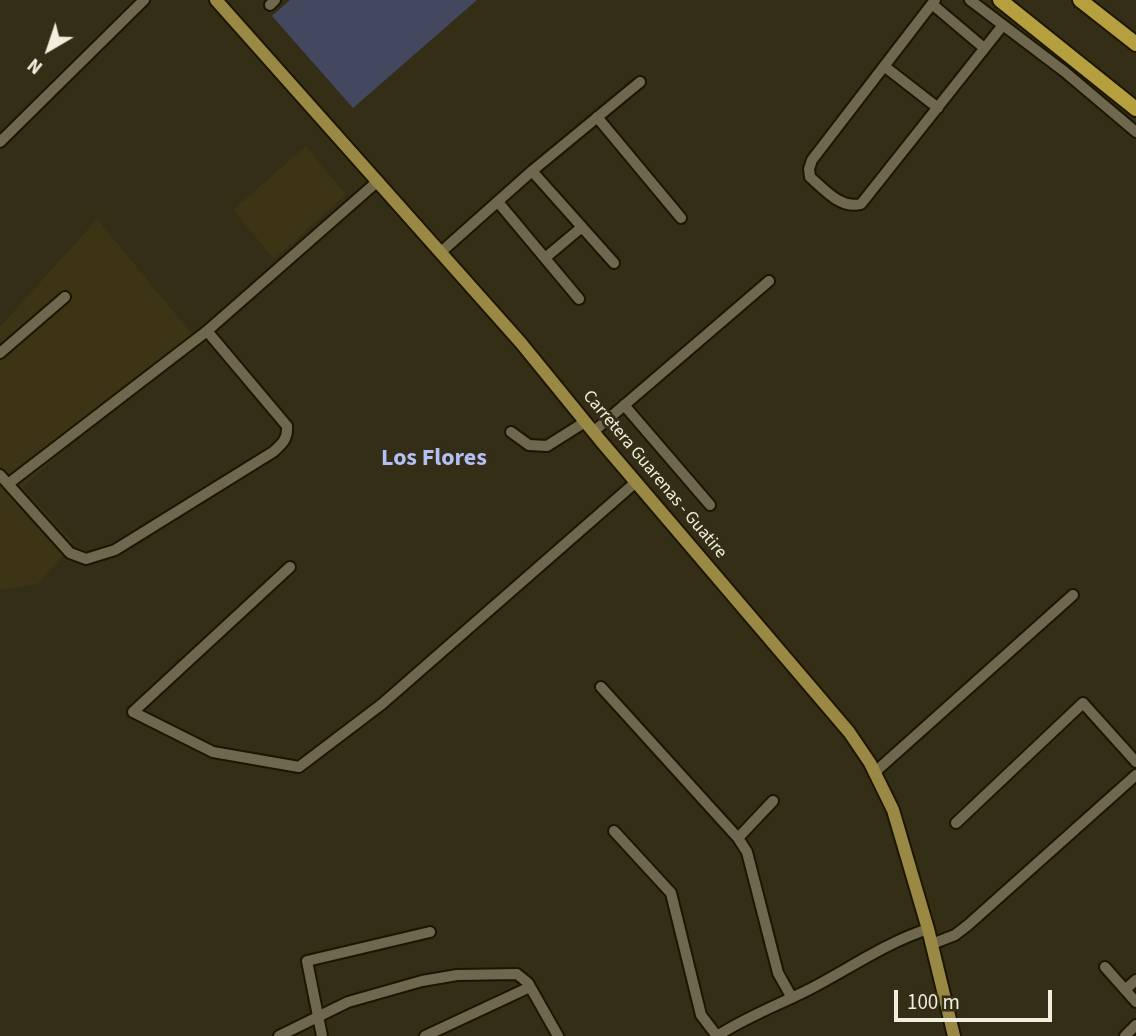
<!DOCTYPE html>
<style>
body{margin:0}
#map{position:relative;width:1136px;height:1036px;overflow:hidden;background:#342e16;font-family:"Source Sans 3",sans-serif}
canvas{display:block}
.north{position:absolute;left:14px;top:14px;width:70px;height:70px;-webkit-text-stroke:5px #342e16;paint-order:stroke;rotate:219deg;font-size:19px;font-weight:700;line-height:28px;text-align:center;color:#f2eedf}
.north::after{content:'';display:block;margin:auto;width:24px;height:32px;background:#f2eedf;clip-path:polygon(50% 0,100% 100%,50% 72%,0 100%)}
.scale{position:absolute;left:894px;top:990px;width:158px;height:32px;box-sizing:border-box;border:4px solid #f2eedf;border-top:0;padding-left:9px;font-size:21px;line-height:24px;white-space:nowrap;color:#f2eedf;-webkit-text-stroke:5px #342e16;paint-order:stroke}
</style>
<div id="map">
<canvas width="1136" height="1036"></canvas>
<div class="north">N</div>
<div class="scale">100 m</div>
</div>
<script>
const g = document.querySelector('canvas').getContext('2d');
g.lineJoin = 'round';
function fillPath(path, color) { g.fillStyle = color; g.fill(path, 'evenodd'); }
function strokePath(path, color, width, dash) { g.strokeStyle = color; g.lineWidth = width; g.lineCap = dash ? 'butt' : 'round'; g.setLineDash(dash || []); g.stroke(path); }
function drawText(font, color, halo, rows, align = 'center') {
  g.font = font + ' "Source Sans 3",sans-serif'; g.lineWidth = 6; g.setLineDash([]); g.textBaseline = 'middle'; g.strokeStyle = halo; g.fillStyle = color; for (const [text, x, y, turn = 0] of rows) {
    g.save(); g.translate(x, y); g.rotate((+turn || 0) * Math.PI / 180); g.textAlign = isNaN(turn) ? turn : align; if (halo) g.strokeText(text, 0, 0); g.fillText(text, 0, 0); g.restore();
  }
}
const built = new Path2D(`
 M306 146 346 195 274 259 233 210Z
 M97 219 192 334 23 487 74 543 38 584 0 590V327Z`);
const building = new Path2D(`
 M290 0H477L353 108 272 16Z`);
const minor = new Path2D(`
 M935 0 812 160 809 169 810 177C825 190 840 209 861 204L1003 25
 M970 0 1065 72 1136 132
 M932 4 984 48
 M270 5 275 0
 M884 66 938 108
 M597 117 681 218
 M0 142 144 0
 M532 171 614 263
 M498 202 579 299
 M441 252 532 171 640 82
 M545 258 582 227
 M0 353 65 297
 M624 405 710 505
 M511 432 529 445 547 446 585 422
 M593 432 769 281
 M0 475 70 553 86 559 115 550 273 452C282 444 288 439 287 426L207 331
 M8 484 207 331 378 181
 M290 567 133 712 213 752 299 767 382 704 636 482
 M601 687 738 838 747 852 778 973 792 998
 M875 772 1073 595
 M956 823 1083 703 1136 762
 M614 831 671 893 701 1015 717 1036
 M738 838 773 801
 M932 944 955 935 968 925 1136 775
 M1105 967 1136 1002
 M1125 990 1136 980
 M279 1036 348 1002 422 981 457 975 517 974 528 983 558 1036
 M322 1036 307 961 430 932
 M425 1036 530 987
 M717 1036C746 1017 778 1005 808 990 849 969 885 943 928 929
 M1125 1036 1136 1025`);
const major = new Path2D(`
 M216 0 521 343 600 440 849 732 870 763 893 810 928 929 954 1036`);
const highway = new Path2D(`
 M1000 0 1136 109
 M1080 0 1136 44`);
const streetNames = [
 ["Carretera Guarenas - Guatire",654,475,50]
];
const districtNames = [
 ["Los Flores",434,460]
];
fillPath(built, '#3c3414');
fillPath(building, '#43485f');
strokePath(minor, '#1c1601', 14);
strokePath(major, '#1c1601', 16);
strokePath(highway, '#1c1601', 18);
strokePath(minor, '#6f684e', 10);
strokePath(major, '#9a8945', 12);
strokePath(highway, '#b69f3f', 14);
drawText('18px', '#f2eedf', '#342e16', streetNames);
drawText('bold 24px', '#b3bff7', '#342e16', districtNames);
</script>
